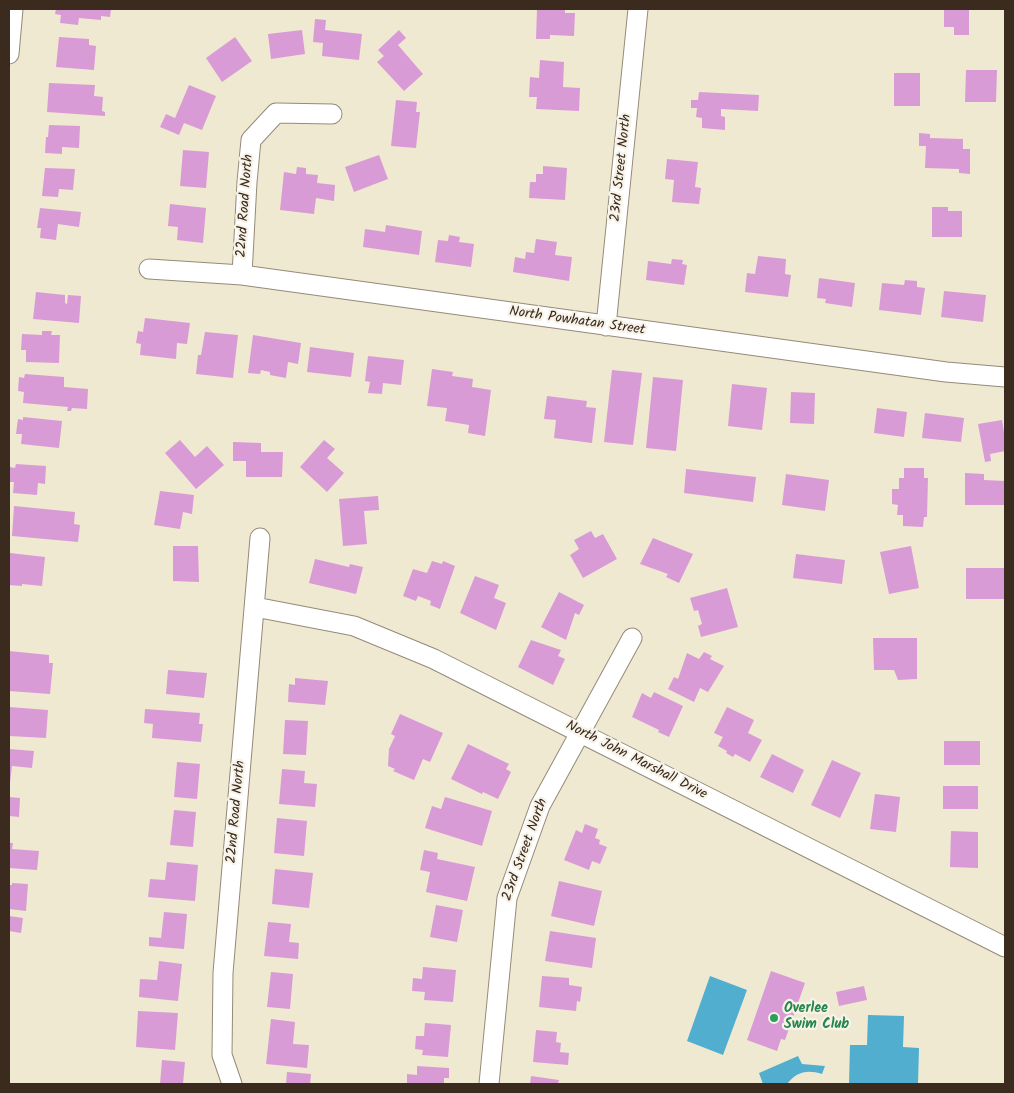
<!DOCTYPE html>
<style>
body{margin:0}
#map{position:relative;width:1014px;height:1093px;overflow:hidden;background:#efe9d2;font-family:Kalam,sans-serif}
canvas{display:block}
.frame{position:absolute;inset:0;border:10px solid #3b2a1e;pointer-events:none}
</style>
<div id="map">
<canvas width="1014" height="1093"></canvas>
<div class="frame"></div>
</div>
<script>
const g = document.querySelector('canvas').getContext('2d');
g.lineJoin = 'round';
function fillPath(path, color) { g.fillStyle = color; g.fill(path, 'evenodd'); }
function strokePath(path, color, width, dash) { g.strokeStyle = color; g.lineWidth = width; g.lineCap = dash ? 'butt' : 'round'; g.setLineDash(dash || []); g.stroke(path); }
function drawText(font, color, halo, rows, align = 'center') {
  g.font = font + ' Kalam,sans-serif'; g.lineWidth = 4.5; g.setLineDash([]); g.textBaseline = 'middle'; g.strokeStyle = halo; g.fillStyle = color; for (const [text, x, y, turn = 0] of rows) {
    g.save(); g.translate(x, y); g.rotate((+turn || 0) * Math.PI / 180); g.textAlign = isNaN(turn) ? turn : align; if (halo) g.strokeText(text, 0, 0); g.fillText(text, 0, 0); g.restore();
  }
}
const water = new Path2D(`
 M710 976 747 990 723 1055 687 1041Z
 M868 1015 904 1016 903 1047 919 1048 918 1084H849L850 1045H867Z
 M798 1056 802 1064 825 1066 822 1074C807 1069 796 1072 787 1084H763L759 1073Z`);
const building = new Path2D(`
 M56 9H111L110 17 101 16V20L79 18 78 25 60 23 61 15 55 14Z
 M537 9H565V13H575L574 36 550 35V39H536Z
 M944 9H969V35H954V27H944Z
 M315 19 326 20 325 30 362 34 359 60 322 56 323 43 313 42Z
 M302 30 305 54 271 59 268 34Z
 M399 30 406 38 398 45 423 74 404 91 377 62 384 56 378 50Z
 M59 37 89 39V45L96 46 94 70 56 67Z
 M235 37 252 61 222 82 206 58Z
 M540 60 564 62 563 87 580 88 579 111 536 109 537 97H529L530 77 539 78Z
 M966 70H997L996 102H965Z
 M894 73H920V106H894Z
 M49 83 95 85 94 96 103 97 102 111 105 112V116L47 112Z
 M189 85 216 96 202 130 184 123 179 135 160 127 166 114 175 118Z
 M699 92 759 95 758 111 721 109V116L725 117V130L702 128V118L696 117 697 108H691V100H698Z
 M396 100 417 102 416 112H420L416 148 391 146Z
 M49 125 80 126 79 148 62 147V154L45 153 46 137H48Z
 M919 133 930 134V138L963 139V149H970V174L959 173V169L925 168 926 146H919Z
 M183 150 209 152 206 188 180 186Z
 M379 155 388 179 354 192 345 167Z
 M667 159 698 162 695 187 701 188 699 204 672 202 674 180 665 179Z
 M543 166 567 168 565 200 529 198 530 182H536V174H543Z
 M297 167 306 168V174L318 175 317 183 335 185 334 201 316 198 314 214 280 210 284 172 296 174Z
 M45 168 75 169 73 190 59 189 58 197 42 196Z
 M170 204 206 208 203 243 177 240 178 227 168 226Z
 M932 207H948V211H962V237H932Z
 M40 208 81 212 79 227 58 224 56 240 40 238 41 228H37Z
 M386 225 422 231 419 255 363 247 365 229 385 232Z
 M449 235 460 237 459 242 474 244 471 267 435 262 438 240 448 241Z
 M536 239 557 242 555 255 572 257 569 281 513 272 515 257 525 259 526 252 534 253Z
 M758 256 786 259 785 274 791 275 788 297 745 292 747 273 755 274Z
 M672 259 683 260 682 264 687 265 684 285 646 280 648 261 671 264Z
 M819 278 855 283 852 307 825 303 826 299 817 298Z
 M905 280 917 281V287L925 288 921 315 879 310 882 283 904 285Z
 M944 291 986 295 983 322 941 317Z
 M36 292 65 295V303L67 304 68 295 81 296 79 323 33 319Z
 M145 318 190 323 187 344 177 343 176 359 140 355 141 344 136 343 138 331 143 332Z
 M42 331H52L51 335H60L59 363 26 362V350H21L22 334 42 335Z
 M205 332 238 335 233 378 196 374 198 355H201Z
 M253 335 301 343 298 364 288 362 286 378 270 375V372L261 370 260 374 248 373Z
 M310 347 354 353 351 377 307 372Z
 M368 356 404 360 401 385 383 383 382 394 368 393 370 382 365 381Z
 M432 369 453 372 452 376 473 379 472 387 491 390 485 436 468 433 469 425 445 421 447 408 427 406Z
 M612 370 642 373 633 445 604 442Z
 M25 374 64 377V387L88 389 87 409 72 408 71 411H67L68 407 23 403 24 392 18 391 19 377 24 378Z
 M653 377 683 380 676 451 646 448Z
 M732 384 767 388 762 430 728 426Z
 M791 392 815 393 814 424 790 423Z
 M547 396 587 401 586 407 596 408 592 443 554 438 556 420 544 419Z
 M877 408 907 412 904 437 874 433Z
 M925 413 964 418 961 442 922 438Z
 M23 417 62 421 59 448 21 444 22 434H16L18 419 23 420Z
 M1002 420 1005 438V451L990 454 991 461 985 462 978 424Z
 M180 440 195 457 207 446 224 465 196 489 165 453Z
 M324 440 335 449 327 458 344 473 327 492 300 467Z
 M233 442 261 443V452H283L282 477H246V461H233Z
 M16 464 46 466 45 484 38 483 37 495 13 493 14 482H9L10 467 15 468Z
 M904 468H924V478H928L927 517H924L923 527 903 526V515H897L898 505 892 504V489H899V478H904Z
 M686 469 756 477 753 502 684 493Z
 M965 473 984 474V480L1005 481V505H965Z
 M786 474 829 480 825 511 782 505Z
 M160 491 194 495 192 514 183 512 180 529 154 525Z
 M378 496 379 510 364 511 367 544 343 546 339 499Z
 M14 506 75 512 74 524 80 525 78 542 12 536Z
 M591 531 595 538 603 534 617 559 583 578 570 555 579 549 574 540Z
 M653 538 693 554 679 583 666 577 668 574 640 564Z
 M173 546H198L199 582 173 581Z
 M911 546 919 588 889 594 880 552Z
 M10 553 45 557 42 586 22 584V586L9 585Z
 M796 554 845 560 842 584 793 578Z
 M315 559 349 567 350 564 363 567 356 594 309 583Z
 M432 561 442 564 443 561 455 566 440 609 430 605 431 601 418 596 416 601 403 596 413 569 427 573Z
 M966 568H1005V599H966Z
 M475 576 499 585 494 598 506 603 496 630 460 613Z
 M727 588 738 627 701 637 698 626 702 624 698 610 694 611 690 598Z
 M559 592 584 605 579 615 575 613 566 640 541 627Z
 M873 638H917V679L898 680 894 670H874Z
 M531 640 561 650 558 656 565 659 553 685 518 667Z
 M9 651 49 655V663H53L50 694 9 691Z
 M704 652 712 656 710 659 724 666 708 692 700 688 694 702 668 689 674 677 678 679 687 653 699 659Z
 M168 670 207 673 204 698 166 694Z
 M295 678 328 681 325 705 288 702 289 684 295 685Z
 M654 692 683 706 669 737 658 732 659 730 632 717 642 693 651 698Z
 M9 707 48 710 46 738 9 736Z
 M727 707 754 720 748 733 762 740 750 762 735 754 733 757 726 753 727 751 718 746 723 737 714 733Z
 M145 709 200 713 199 724H203L201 742 152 738 153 724 144 723Z
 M400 714 443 733 430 762 423 759 414 780 393 771 395 769 388 766 389 749 395 736 391 734Z
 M285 720 308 721 306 755 283 754Z
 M944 741H980V765H944Z
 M468 744 509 764 506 769 511 772 498 799 483 792 482 794 451 779Z
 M9 749 34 751 32 768 12 766 10 783Z
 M772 754 804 770 793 793 760 777Z
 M832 760 861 773 840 818 811 805Z
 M177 762 200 764 197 799 174 797Z
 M282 769 305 771 304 783 317 784 315 807 279 804Z
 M943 786H978V809H943Z
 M875 794 900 797 896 832 870 829Z
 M9 797 20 798 19 817 9 816Z
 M445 797 492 811 482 846 425 828 432 806 441 809Z
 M174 810 196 812 193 847 170 845Z
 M277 818 307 821 304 856 274 853Z
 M585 824 598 829 595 838 600 840 599 844 607 847 600 864 592 861 589 870 564 860 576 830 582 833Z
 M951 831 978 832V868L950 867Z
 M9 843H13L12 849 39 851 37 870 9 868Z
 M424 850 438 853 437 859 475 867 467 901 426 892 430 872 420 870Z
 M167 862 198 865 195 901 148 897 150 879 165 880Z
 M275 869 313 873 309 908 272 904Z
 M559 881 602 891 594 926 551 916Z
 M12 883 28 884 26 911 9 909V885H12Z
 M436 905 463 910 457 942 430 937Z
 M164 912 187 914 184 949 149 946V937L161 938Z
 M9 916 23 918 21 933 9 931Z
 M268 922 291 924 289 942 299 943 298 959 264 956Z
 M550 931 596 938 592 968 545 961Z
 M159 961 182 964 178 1001 139 997 140 979 157 980Z
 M423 967 456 970 453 1002 424 1000 425 992 412 991 413 978 422 979Z
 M771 971 805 983 785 1040 781 1039 777 1051 747 1040Z
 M271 972 293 974 290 1009 267 1007Z
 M542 976 569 978V985L582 987 580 1002 577 1001 576 1011 539 1007Z
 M864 986 867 1000 839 1006 836 992Z
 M138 1011 178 1013 175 1050 136 1047Z
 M271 1019 295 1022 293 1044 309 1045 307 1068 266 1064Z
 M425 1023 451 1025 448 1057 422 1055 423 1050 415 1049 416 1036H424Z
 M536 1030 557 1032 556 1042 561 1043 560 1052 569 1053 568 1065 533 1062Z
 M162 1060 185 1062 183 1084H160Z
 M417 1066 449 1068V1078H444V1084H407V1074L417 1075Z
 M287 1072 311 1074 310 1084H286Z
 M531 1076 559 1080 558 1084H530Z`);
const minor = new Path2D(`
 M9 54 13 9
 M149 269 242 275 946 372 1005 377
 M242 275 247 182 251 140 276 113 332 114
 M606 326 638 9
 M255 607 354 626 434 659 1005 947
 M232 1084 222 1055 223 973 260 538
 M489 1084 507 898 540 806 632 638`);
const markers = [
 [774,1018,5,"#2e9e5b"]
];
const streetNames = [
 ["23rd Street North",622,168,-84],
 ["22nd Road North",246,206,-86],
 ["North Powhatan Street",577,322,8],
 ["North John Marshall Drive",636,761,27],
 ["22nd Road North",237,812,-85],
 ["23rd Street North",526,850,-70]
];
const leisureNames = [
 ["Overlee",784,1010],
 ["Swim Club",784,1026]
];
fillPath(water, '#51aecf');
fillPath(building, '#d99bd6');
strokePath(minor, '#958a78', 21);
strokePath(minor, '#fff', 19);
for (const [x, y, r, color] of markers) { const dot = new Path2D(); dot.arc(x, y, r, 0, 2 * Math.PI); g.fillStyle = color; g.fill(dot); strokePath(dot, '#f7f3e8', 2); }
drawText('14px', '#3b2a1e', '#f7f3e8', streetNames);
drawText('bold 14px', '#27864d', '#f7f3e8', leisureNames, 'left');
</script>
